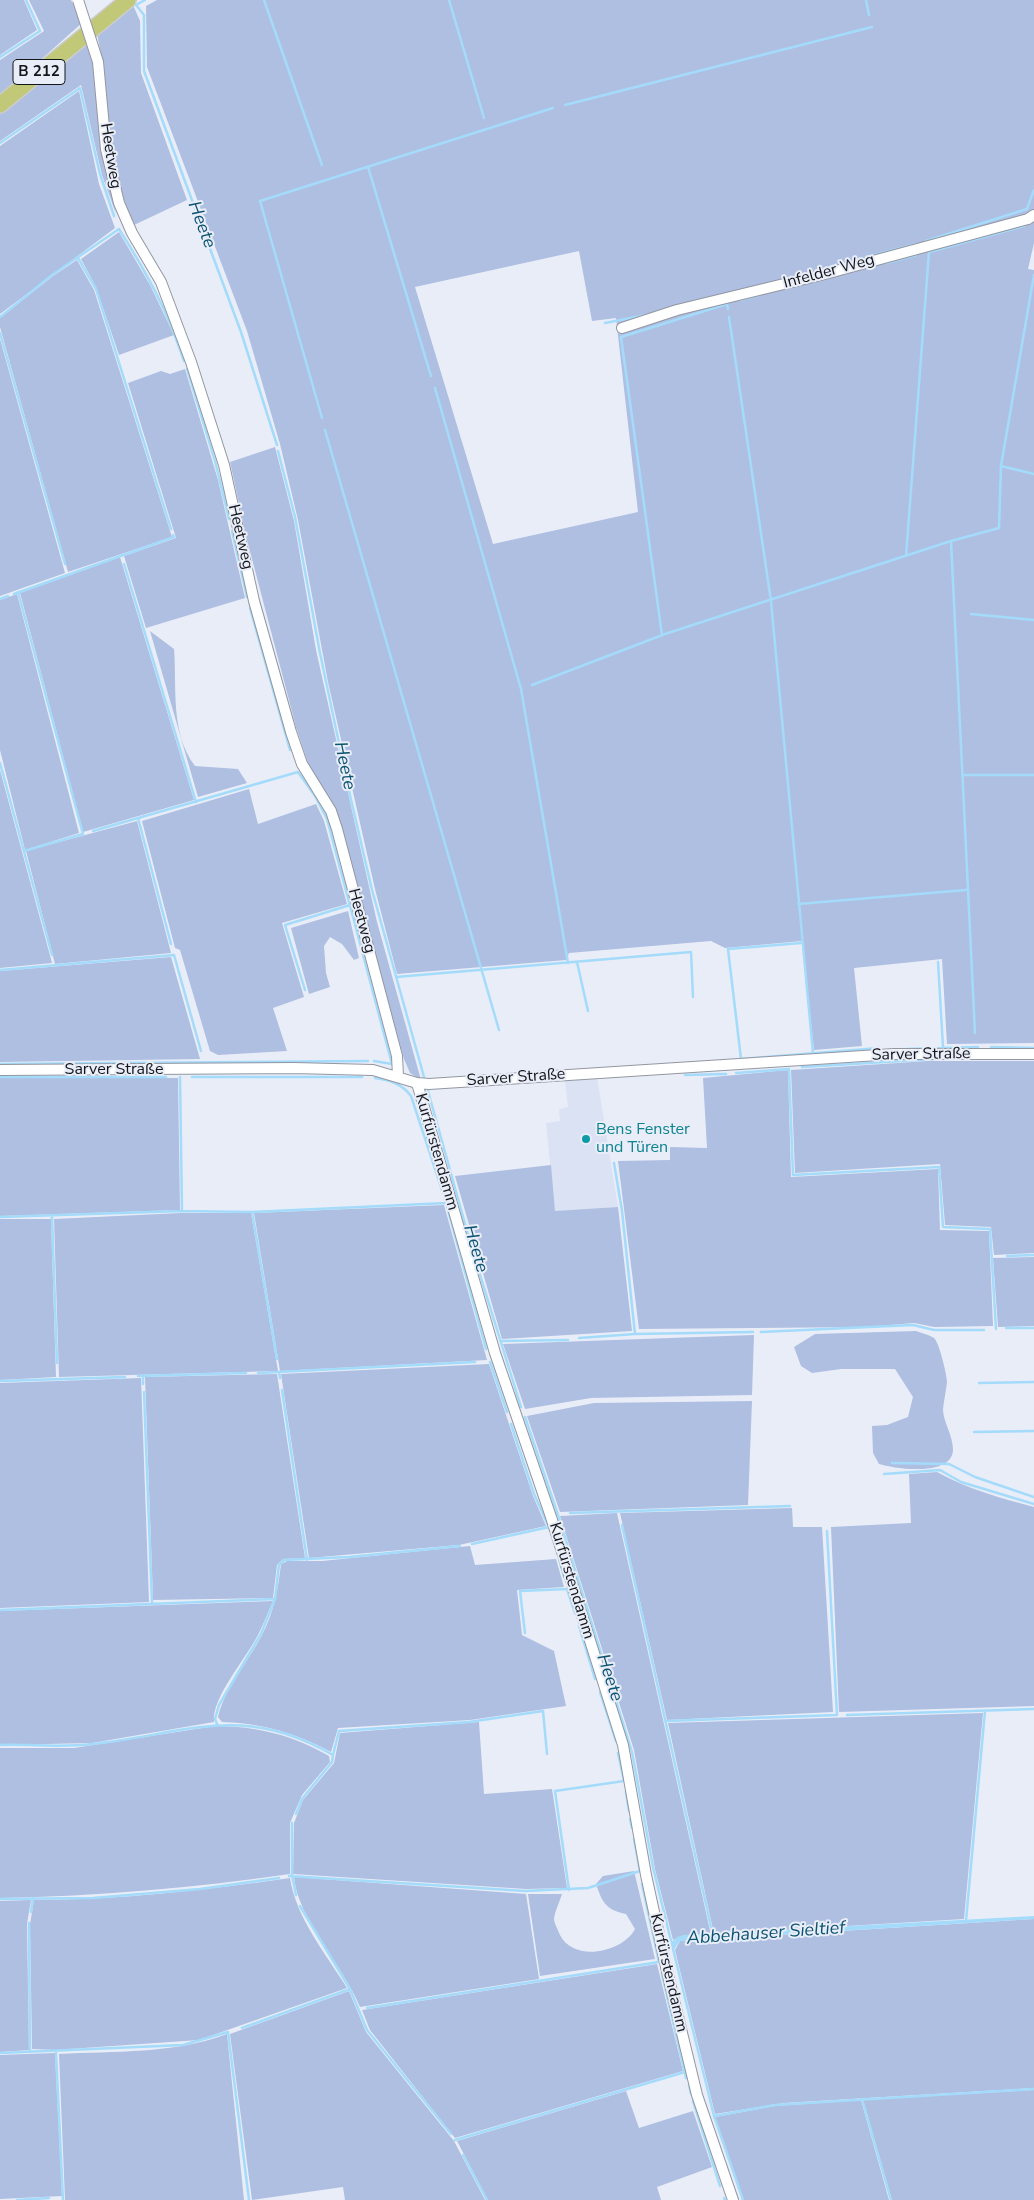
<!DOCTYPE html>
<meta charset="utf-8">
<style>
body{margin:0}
canvas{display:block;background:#e8edf8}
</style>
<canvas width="1034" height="2200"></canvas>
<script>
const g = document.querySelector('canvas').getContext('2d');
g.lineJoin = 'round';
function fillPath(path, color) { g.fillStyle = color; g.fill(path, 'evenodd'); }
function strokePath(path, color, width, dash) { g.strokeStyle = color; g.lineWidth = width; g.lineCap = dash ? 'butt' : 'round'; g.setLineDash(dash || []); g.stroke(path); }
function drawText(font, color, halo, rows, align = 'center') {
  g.font = font + ' "Nunito Sans",sans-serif'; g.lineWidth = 4; g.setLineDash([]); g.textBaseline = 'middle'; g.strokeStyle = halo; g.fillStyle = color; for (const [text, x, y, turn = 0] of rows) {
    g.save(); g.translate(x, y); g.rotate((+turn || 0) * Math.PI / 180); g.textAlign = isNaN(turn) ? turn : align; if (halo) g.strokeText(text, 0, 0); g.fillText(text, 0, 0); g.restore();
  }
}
const built = new Path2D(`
 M597 1077 618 1207 555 1212 546 1123 560 1121 559 1109 568 1107 565 1080Z`);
const green = new Path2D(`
 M0 0H24L37 30 0 55Z
 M29 0H71L82 23 0 96V60L44 31Z
 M157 0H1034V243L1028 269 1034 270V1043L947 1044 942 959 854 968 862 1046 814 1050 802 941 725 948 711 941 569 953 566 960 397 974 375 889 328 682 298 520 280 444 247 331 147 67 146 6ZM579 251 592 321 616 318 638 512 493 544 415 287Z
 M133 5 140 21 141 73 187 200 134 225 120 190 112 159 104 71 97 33Z
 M89 41 94 65 103 155 116 214 102 175 81 85 0 141V114Z
 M79 91 99 184 115 228 0 314V146Z
 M119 232 150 285 174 335 119 355 96 287 81 259Z
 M77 260 94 290 172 537 68 572 0 327V318L53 276Z
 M0 339 65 573 0 596Z
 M185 369 218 480 245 598 146 628 124 556 176 538 128 383 161 371 170 374Z
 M275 447 294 521 316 650 377 922 421 1080 410 1073 404 1059 337 816 308 763 296 727 246 536 230 462Z
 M120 557 194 800 83 832 20 593Z
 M17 594 79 833 25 850 0 750V600Z
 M150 631 174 649C177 688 170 733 195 766L238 769 247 783 198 797Z
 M0 770 52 963 0 968Z
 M249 789 258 824 316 804 324 821 347 904 282 923 304 997 273 1008 287 1051 218 1055 210 1051 180 950 175 948 142 821Z
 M137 821 171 953 55 964 26 851Z
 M348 911 359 958 354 960 342 944 330 937 324 946 326 973 330 987 309 994 291 928Z
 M171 957 200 1059 0 1062V971Z
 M928 1061H1034V1253L994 1255 991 1227 945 1225 940 1164 795 1173 791 1070Z
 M788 1070 791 1177 938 1169 940 1230 989 1231 993 1326 934 1327 914 1323 868 1327 639 1329 618 1161 670 1160V1147L707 1148 703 1078Z
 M0 1078H178L180 1210 0 1216Z
 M551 1165 555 1211 618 1207 632 1331 502 1339 455 1176Z
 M444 1205 487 1360 280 1371 254 1213Z
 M181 1213H251L278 1371 59 1377 54 1219Z
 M0 1219H51L56 1377 0 1380Z
 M1034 1257V1326L998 1327 993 1258Z
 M916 1331C921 1333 930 1335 934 1338 939 1342 947 1375 947 1382 946 1391 944 1400 943 1409 943 1422 953 1435 953 1450 952 1477 895 1469 879 1464L873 1453 872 1426 887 1425 908 1417 913 1397 895 1369H841L812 1373 801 1366 794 1347 815 1334Z
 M754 1335 752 1395 591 1398 525 1409 503 1344Z
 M489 1364 533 1496 546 1526 459 1545 309 1558 281 1374Z
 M277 1374 305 1558 283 1559 277 1565 273 1598 153 1600 145 1377Z
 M141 1378 149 1602 0 1608V1383Z
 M752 1401 748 1505 560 1512 527 1416 594 1403Z
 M937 1472C968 1489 1000 1498 1034 1507V1706L839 1712 831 1527 911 1523 909 1474Z
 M792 1508 793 1527H822L833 1712 667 1720 620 1513Z
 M617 1513 711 1935H684L673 1940 655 1869 634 1750 560 1516Z
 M470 1546 475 1565 556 1559 564 1587 517 1590 522 1635 554 1651 566 1706 470 1720 338 1728 331 1752C296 1733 262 1723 222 1722L218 1717C225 1687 248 1662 262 1635 274 1612 278 1590 281 1564L287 1561H322Z
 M273 1601C268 1612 264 1623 259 1633 248 1656 211 1698 214 1722L92 1743 0 1745V1611Z
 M983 1713 964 1919 714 1934 668 1723Z
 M479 1722 484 1794 552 1789 567 1888 526 1889 293 1874 294 1823 303 1800 334 1763 340 1733Z
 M215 1726C256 1726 293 1735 329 1756L330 1762 302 1795 290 1823V1874C192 1888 99 1896 0 1898V1748H74Z
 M634 1871 655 1959 540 1976 528 1894H562C560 1901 554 1913 554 1920 555 1925 558 1930 560 1935 575 1964 624 1951 635 1929L626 1914C606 1910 602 1902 596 1884L603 1876Z
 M294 1877 526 1894 539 1979 360 2007C343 1965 298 1920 294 1877Z
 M290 1878C296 1918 326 1954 347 1988L199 2040 55 2050 32 2049 30 1924 34 1900C120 1900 205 1890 290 1878Z
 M31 1900 27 1924 29 2050 0 2052V1901Z
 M1034 1919V2088L784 2103 715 2114 675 1950 680 1941Z
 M657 1964 683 2071 455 2138 370 2030 362 2010Z
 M349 1991 366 2032 454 2141 485 2200H345L343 2187 252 2200 230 2034Z
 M227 2034 244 2200H65L59 2054C115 2051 174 2054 227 2034Z
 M55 2053 62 2196 0 2199V2055Z
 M1034 2090V2200H892L863 2100Z
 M626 2091 639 2128 693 2111 712 2167 657 2187 661 2200H488L457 2141Z
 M861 2100 889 2200H744L715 2117 775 2106Z`);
const water = new Path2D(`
 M1034 1916V1919L680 1941 673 1951 670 1944 677 1937 684 1935Z`);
const stream = new Path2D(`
 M145 0 136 5 144 15V71L241 332 277 445
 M264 0 322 165
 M449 0 484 118
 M866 0 869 15
 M0 57 40 31 26 0
 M565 105 872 27
 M0 143 80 88 100 174 114 216
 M368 167 431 376
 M926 241 1027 209 1034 190
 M929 252 1024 226
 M78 258 96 289 171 529
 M886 263 916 255
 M830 267 916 244
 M741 300 759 295
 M0 317 52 275 119 229C148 275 167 310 184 361
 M729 317 771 601 813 1053
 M605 323 646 315
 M0 333 65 564
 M187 369 215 461 229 519
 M435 388 521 689 568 963
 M322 418 260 201 553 108
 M325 430 499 1030
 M278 451 295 517 320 653 349 791 372 890 424 1077
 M1001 466 1034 474
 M232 531 247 597
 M951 541 975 1033
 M906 556 929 252
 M124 564 196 802
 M18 592 83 834 24 851
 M14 594 174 537 173 535
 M0 599 8 596
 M250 608 290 750
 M971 614 1034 620
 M662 635 621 337 727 304 728 309
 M532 685 665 634 951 541 999 528 1001 466 1034 275
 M0 763 52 955
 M964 775H1034
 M138 818 171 944
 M93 831 298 772 315 796 327 819 392 1064 374 1061
 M798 904 966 890
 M801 943 728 949 741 1059 879 1048
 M577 962 588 1011
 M938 962 943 1047
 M0 970 174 955 201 1051
 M396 977 691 952 693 997
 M305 990 285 925 350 905
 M991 1047 1034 1048
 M907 1049 978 1047
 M0 1064 368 1061
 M802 1067 935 1059
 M736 1073 789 1069 793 1175 939 1167 943 1227 990 1229 996 1329
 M685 1075 726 1074
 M0 1077H166
 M180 1077 182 1211
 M192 1077H362
 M375 1078C390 1080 402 1084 411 1096L442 1190
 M428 1091 472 1249 521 1407
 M614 1163 622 1211 635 1334
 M445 1199 486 1349
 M252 1212 277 1359
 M0 1217 182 1211 252 1212 446 1203
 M52 1217 57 1363
 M1007 1256 1034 1255
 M1006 1328H1034
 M761 1332 913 1325 934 1330H984
 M579 1338 635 1334 753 1332
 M501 1341 568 1340
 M490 1362 507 1412
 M279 1372 280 1378
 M258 1373 475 1362
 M138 1376 246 1373
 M143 1376V1384
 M0 1381 125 1377
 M979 1383 1034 1382
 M282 1390 307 1560
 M144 1392 152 1603
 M525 1417 558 1515 632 1752 653 1867 671 1941 674 1944
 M511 1424 534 1494 551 1532
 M974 1432 1034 1431
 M892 1463 949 1464 975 1477 1034 1497
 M884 1474 940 1470 961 1482 1034 1504
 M570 1513 790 1506
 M622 1525 713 1936
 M472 1544 549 1527
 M559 1559 564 1577
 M567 1589 575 1613
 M0 1610 275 1599
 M579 1626 595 1679
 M525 1633 520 1591 567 1589
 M600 1692 616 1741
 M847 1715 1034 1709
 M666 1721 837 1715 827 1531
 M217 1724 215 1719 219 1705 261 1634 275 1599 279 1565 284 1560 349 1557 460 1546
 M0 1745C30 1744 62 1748 92 1744 187 1734 241 1702 333 1755L332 1762 302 1799 296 1814
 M333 1755 339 1731 469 1722 543 1711 547 1754
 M626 1792 629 1811
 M630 1819 632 1828
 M292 1823V1875L296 1895
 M289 1876 525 1891 588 1888 640 1871 634 1839
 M569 1890 555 1791 624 1781 618 1753
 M0 1899 93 1898 200 1889 279 1878
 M300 1906 350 1989 367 2030 451 2134
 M31 1912 33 1898
 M966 1921 985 1711
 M29 1923 30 2051
 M673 1949 714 2116 743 2200
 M662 1974 686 2078
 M367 2008 659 1962 642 1884
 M242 2028 350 1989
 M56 2052 63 2200
 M0 2053 183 2045 228 2032 249 2200
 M689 2085 691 2094
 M862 2099 891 2200
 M693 2101 720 2186
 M714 2116 775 2105 1034 2089
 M455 2140 685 2072
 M463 2155 487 2200
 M724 2198 725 2200
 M17 2200 49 2198`);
const street = new Path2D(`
 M98 62 106 149 119 203 132 233 161 282 191 362 224 465 254 601 291 732 302 764 331 811 337 829 397 1056 398 1076
 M622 328 677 310 825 274 1028 219 1034 215
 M0 1070 294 1068 373 1070 417 1083 429 1084 894 1054H1034
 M417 1083 495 1353 551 1517 623 1745 646 1875 666 1967 697 2095 733 2200`);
const primary = new Path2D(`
 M0 105 128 0`);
const streetBridge = new Path2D(`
 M78 0 98 62`);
const markers = [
 [586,1139,5,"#0f9aa8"]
];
const shields = [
 [39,72,52]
];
const shieldNames = [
 ["B 212",39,72]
];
const streetNames = [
 ["Heetweg",110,156,81],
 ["Infelder Weg",829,272,-15],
 ["Heetweg",240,537,77],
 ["Heetweg",361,921,75],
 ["Sarver Straße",921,1055,-1],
 ["Sarver Straße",114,1070],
 ["Sarver Straße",516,1078,-4],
 ["Kurfürstendamm",436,1152,74],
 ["Kurfürstendamm",571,1581,73],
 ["Kurfürstendamm",668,1973,77]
];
const cultureNames = [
 ["Bens Fenster",596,1130],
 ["und Türen",596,1148]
];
const waterNames = [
 ["Heete",201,225,69],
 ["Heete",344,766,78],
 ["Heete",475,1249,74],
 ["Heete",609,1678,72],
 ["Abbehauser Sieltief",766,1934,-4]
];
fillPath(built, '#dae2f4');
fillPath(green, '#afbfe2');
fillPath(water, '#a4dbfb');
strokePath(stream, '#a4dbfb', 2.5);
strokePath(street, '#9397a2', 12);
strokePath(primary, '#cbcccc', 18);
strokePath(street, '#fff', 10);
strokePath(primary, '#c1c877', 15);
strokePath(streetBridge, '#9397a2', 12, []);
strokePath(streetBridge, '#fff', 10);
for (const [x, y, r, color] of markers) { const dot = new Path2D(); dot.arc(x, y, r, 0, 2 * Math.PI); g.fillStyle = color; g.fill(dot); strokePath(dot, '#e8edf8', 2); }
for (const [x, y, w] of shields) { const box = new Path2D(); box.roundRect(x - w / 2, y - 12.5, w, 25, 4); g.fillStyle = '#e8edf8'; g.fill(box); strokePath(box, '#131519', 1); }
drawText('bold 15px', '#131519', null, shieldNames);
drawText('16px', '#131519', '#e8edf8', streetNames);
drawText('16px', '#0d838f', '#e8edf8', cultureNames, 'left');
drawText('italic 18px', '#0c5371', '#e8edf8', waterNames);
</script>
